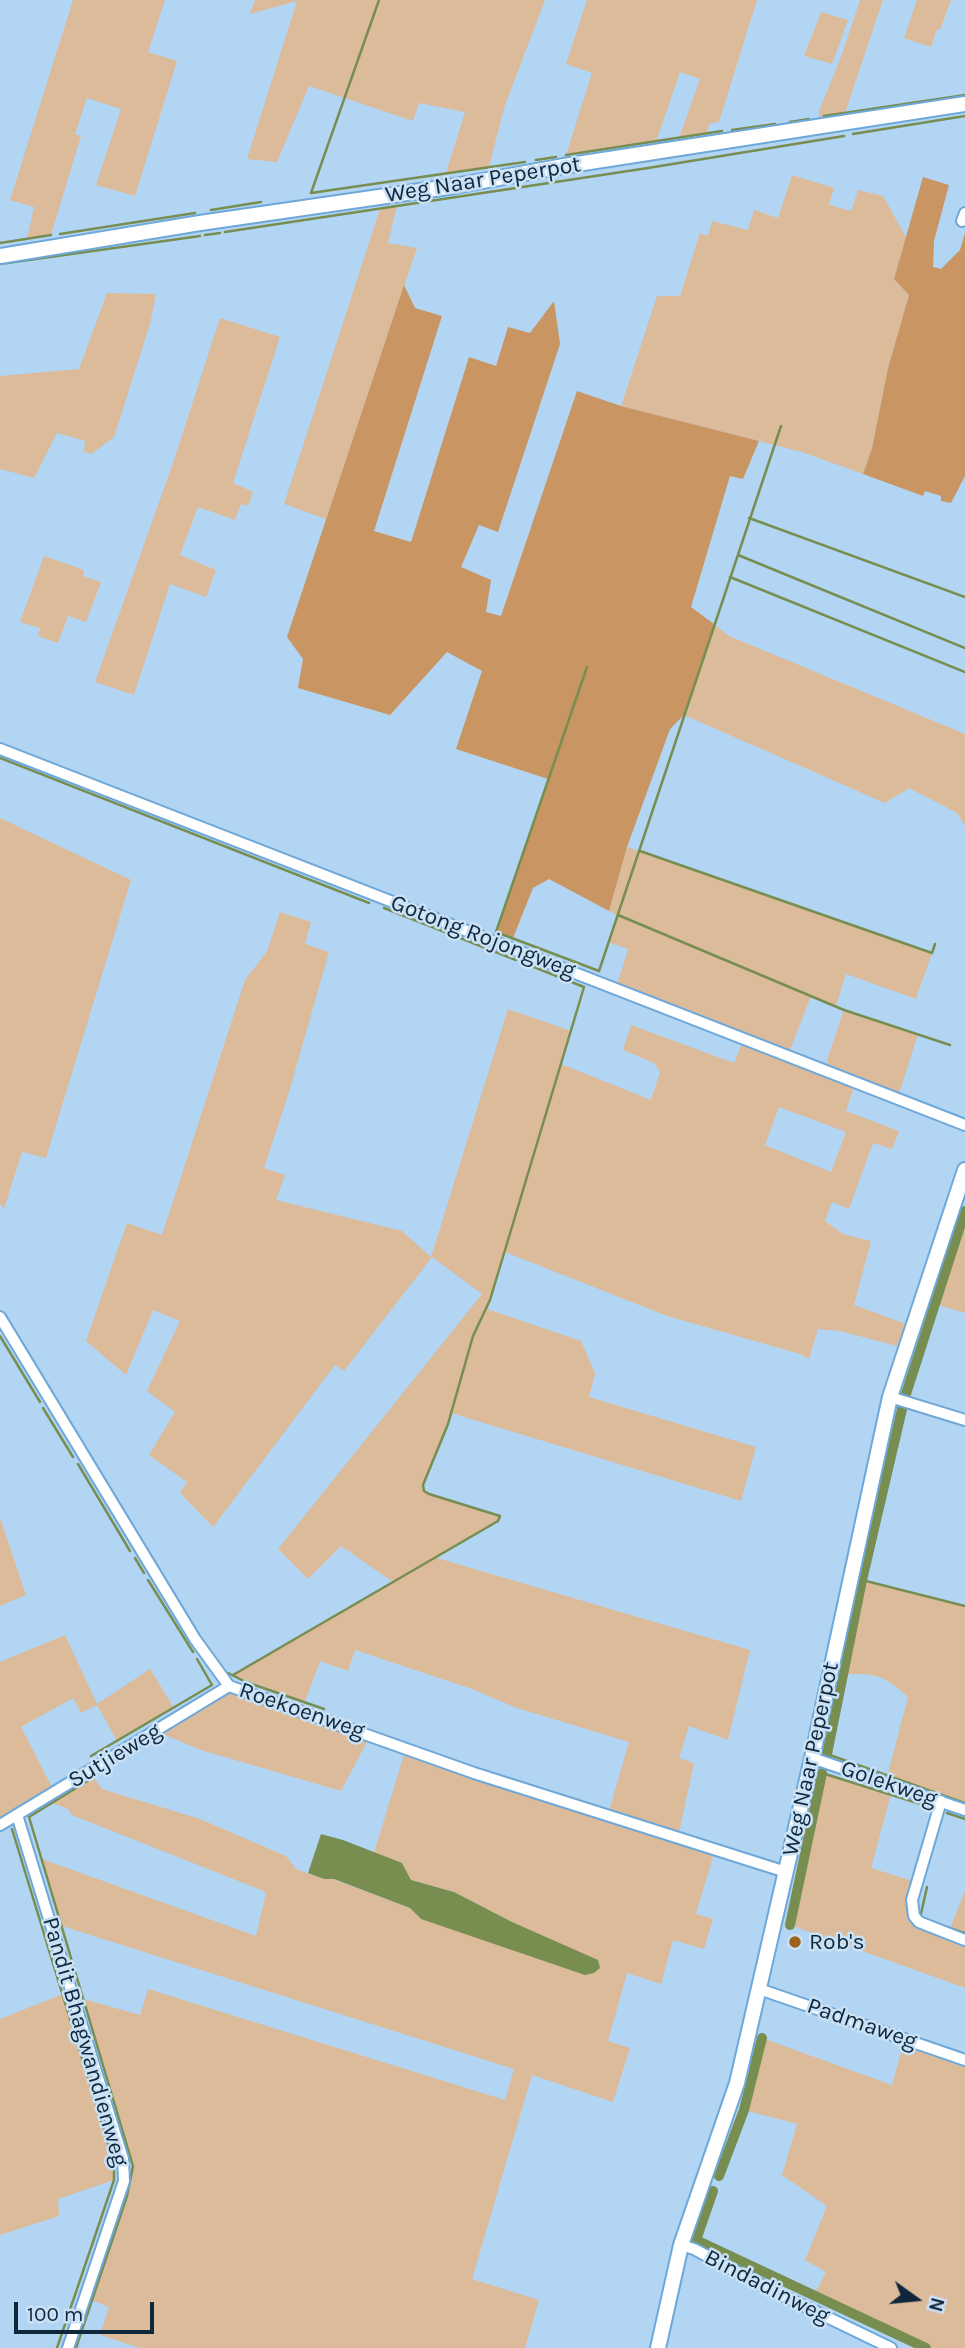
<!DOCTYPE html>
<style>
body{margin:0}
#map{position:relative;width:965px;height:2348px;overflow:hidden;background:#b2d5f4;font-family:Karla,sans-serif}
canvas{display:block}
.north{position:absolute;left:881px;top:2264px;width:70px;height:70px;-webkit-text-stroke:5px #c9e0f5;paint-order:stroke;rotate:105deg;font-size:19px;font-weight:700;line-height:28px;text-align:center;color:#0f273b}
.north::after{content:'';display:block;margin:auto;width:24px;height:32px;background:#0f273b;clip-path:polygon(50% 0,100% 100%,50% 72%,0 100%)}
.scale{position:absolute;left:14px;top:2302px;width:140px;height:32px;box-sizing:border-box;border:4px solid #0f273b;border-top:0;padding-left:9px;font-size:21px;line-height:24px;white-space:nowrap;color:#0f273b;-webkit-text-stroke:5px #c9e0f5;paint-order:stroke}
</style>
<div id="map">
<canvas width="965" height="2348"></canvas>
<div class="north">N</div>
<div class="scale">100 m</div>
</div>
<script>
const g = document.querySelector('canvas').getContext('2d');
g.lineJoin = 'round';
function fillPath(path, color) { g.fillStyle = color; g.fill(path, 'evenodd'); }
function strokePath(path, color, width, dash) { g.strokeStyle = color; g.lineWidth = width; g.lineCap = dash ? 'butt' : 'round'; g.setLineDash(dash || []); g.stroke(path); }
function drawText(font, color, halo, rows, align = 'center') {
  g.font = font + ' Karla,sans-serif'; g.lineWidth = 5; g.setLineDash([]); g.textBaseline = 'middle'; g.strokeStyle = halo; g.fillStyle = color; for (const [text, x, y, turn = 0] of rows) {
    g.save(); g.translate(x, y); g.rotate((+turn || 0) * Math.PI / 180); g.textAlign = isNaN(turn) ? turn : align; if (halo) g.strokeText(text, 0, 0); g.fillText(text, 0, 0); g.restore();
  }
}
const green = new Path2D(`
 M73 0H165L148 52 177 61 135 196 96 185 121 109 87 98 75 134 81 136 51 235 27 239 34 207 10 200Z
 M255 0H545L504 108 489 167 446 173 465 112 419 103 413 121 309 86 277 162 247 159 297 1 250 14Z
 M587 0H757L719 122 710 123 706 134 679 138 700 79 680 72 656 142 566 155 592 73 566 64Z
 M860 0H883L845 113 819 117V111L841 57Z
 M917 0H951L940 30 937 29 931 47 904 38Z
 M821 12 848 20 832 64 804 56Z
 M792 175 834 188 829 205 851 211 858 190 883 196 906 237 894 279 909 295 888 368 872 448 863 474 802 452 621 406 657 296H680L700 233 708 236 712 221 748 230 754 210 778 218Z
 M397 206 388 243 417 248 326 519 284 504 380 209Z
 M107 293 156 294 150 324 114 437 91 454 84 452 85 441 57 433 34 478 0 469V376L79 369Z
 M220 318 280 337 233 483 253 492 248 506 241 504 235 520 198 507 180 555 216 570 206 597 170 584 134 695 95 682 173 463Z
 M44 556 84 570 83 576 101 582 86 622 68 616 58 643 38 636 40 628 20 622Z
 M714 624 729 636 965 734V826L957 813 909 788 885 803 684 715Z
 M0 818 131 880 46 1158 22 1152 4 1209 0 1204Z
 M627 847 932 953 916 999 846 974 836 1006 811 996 789 1053 617 985 628 949 608 942 617 915 609 911Z
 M280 912 311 922 305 944 329 952 289 1092 264 1168 285 1175 276 1200 402 1231 431 1257 508 1009 571 1031 561 1064 651 1100 660 1072 654 1063 623 1050 631 1025 734 1063 743 1041 854 1087 846 1111 899 1131 892 1149 873 1143 849 1209 832 1202 825 1221 843 1234 871 1241 854 1305 906 1324 897 1346 840 1331 818 1329 809 1359 800 1354 667 1316 505 1252 487 1309 581 1341 595 1373 589 1397 756 1447 741 1501 451 1413 423 1485 424 1491 429 1494 500 1516 498 1521 437 1558 750 1650 728 1740 689 1726 679 1758 694 1763 679 1833 609 1811 629 1742 517 1708 472 1689 355 1650 348 1671 320 1661 305 1702 233 1675 393 1582 341 1546 308 1579 278 1549 482 1294 432 1257 344 1371 335 1365 213 1527 180 1493 187 1482 149 1455 175 1412 147 1391 180 1321 153 1310 126 1375 86 1341 127 1223 162 1235 245 980 267 951ZM779 1107 846 1132 831 1172 765 1145Z
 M844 1010 918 1034 898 1097 830 1069 827 1060Z
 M965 1211V1313L935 1304Z
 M0 1518 26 1595 0 1606Z
 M862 1580 965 1606V1803L887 1777 908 1697C885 1676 874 1672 843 1675Z
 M65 1635 97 1704 150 1669 174 1708 117 1741 97 1705 81 1713 73 1698 21 1727 53 1789 0 1819V1662Z
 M229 1689 369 1738 341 1791 201 1750 160 1733Z
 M405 1751 714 1853 696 1914 713 1919 704 1949 673 1940 661 1984 627 1973 608 2041 630 2048 613 2102 532 2075 472 2279 539 2300 525 2348H140L100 2335 109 2307 92 2300 127 2196 133 2166 84 1999 140 2015 148 1989 505 2100 514 2069 62 1926 42 1859 256 1936 266 1892 72 1815 67 1808 52 1803 94 1777 102 1789 200 1819 286 1856 296 1869 324 1879H333L410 1908 421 1919 512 1922 454 1892 411 1880 402 1863 374 1853Z
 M822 1773 891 1794 871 1868 913 1881 912 1918 965 1942V1988L790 1925Z
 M965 1891V1933L950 1928Z
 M63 1994 114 2163V2180L58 2199 59 2216 0 2235V2019Z
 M762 2038 892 2085 904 2041 965 2063V2348H926L814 2295 826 2272 805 2260 827 2206 782 2175 797 2124 744 2110Z`);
const forest = new Path2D(`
 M923 177 949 185 934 241 933 267 941 269 960 250 965 233V476L951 503 941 501V496L925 491 923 496 863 474 872 448 888 368 909 295 894 279Z
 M404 285 415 308 442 316 374 531 411 542 469 357 496 366 508 327 530 333 554 301 560 344 498 532 479 525 461 567 491 580 486 612 501 616 577 391 621 406 759 441 743 479 730 476 691 607 714 624 684 715 670 729 627 847 609 911 549 879 533 888 513 938 496 932 548 779 456 749 482 671 447 652 390 715 298 688 303 659 287 637Z`);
const water = new Path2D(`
 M321 1834 343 1840 402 1863 411 1880 454 1892 512 1922 598 1960 600 1968 594 1973 585 1975 421 1919 410 1908 334 1879H324L308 1873Z`);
const stream = new Path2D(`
 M379 0 311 193 525 162
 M824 116 965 95
 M790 122 809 119
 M732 130 775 124
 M853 134 965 116
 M566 155 722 131
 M536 160 556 157
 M211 210 261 202
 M225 232 648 168 844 136
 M60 234 195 213
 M205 235 220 233
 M0 243 51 235
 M0 264 200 236
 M749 518 965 597
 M738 555 965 648
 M730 577 965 672
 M587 667 496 932 599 971 781 426
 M0 758 369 903
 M640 851 932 953 935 944
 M384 908 516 960
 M618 915 844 1010 950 1045
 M0 1336 40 1402
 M43 1408 73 1457
 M78 1464 130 1551
 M135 1558 144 1573
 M148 1580 193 1652
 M862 1580 965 1606
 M228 1673 246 1682 324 1709
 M233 1675 498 1521 500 1516 429 1494 424 1491 423 1485 448 1424 473 1336 490 1300 584 987 529 965
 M827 1754 965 1803
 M91 1756 212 1685 197 1659
 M822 1773 930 1807
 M947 1813 965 1819
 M12 1829 114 2163V2180L57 2348
 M920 1918 927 1887
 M943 1926 965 1933
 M76 2348 127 2196 133 2166 29 1817 94 1777`);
const canal = new Path2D(`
 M906 1394 965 1211
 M827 1754 862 1580 902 1409
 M790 1925 822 1773
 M719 2176 744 2110 762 2038
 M713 2191 696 2240 926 2348`);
const minor = new Path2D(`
 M962 221 965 213
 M0 749 965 1125
 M0 1317 195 1639 229 1686 474 1773 786 1872
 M890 1397 965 1420
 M812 1758 965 1810
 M941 1801 912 1900 914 1916 919 1922 965 1940
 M17 1815 123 2159 124 2181 68 2348
 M0 1825 229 1686
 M759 1989 965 2060
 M681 2245 694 2249 773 2291 891 2348`);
const tertiary = new Path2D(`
 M0 256 200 223 455 186 564 166 965 104
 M658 2348 681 2245 737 2083 812 1758 890 1397 965 1170`);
const markers = [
 [795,1942,7,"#9c6220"]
];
const streetNames = [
 ["Weg Naar Peperpot",483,180,-9],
 ["Gotong Rojongweg",483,937,21],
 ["Roekoenweg",302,1711,19],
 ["Sutjieweg",115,1756,-31],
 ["Weg Naar Peperpot",811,1759,-78],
 ["Golekweg",889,1784,19],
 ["Padmaweg",862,2024,19],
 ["Pandit Bhagwandienweg",85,2042,74],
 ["Bindadinweg",767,2287,27]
];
const poiNames = [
 ["Rob's",809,1942]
];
fillPath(green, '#dcbb9b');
fillPath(forest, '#c99663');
fillPath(water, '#778e50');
strokePath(stream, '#778e50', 2.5);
strokePath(canal, '#778e50', 10);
strokePath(minor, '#6ea8d9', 14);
strokePath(tertiary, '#6ea8d9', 18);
strokePath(minor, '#fff', 10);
strokePath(tertiary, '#fff', 14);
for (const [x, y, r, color] of markers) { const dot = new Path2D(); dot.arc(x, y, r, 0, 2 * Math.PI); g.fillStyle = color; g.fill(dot); strokePath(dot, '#c9e0f5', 2.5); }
drawText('23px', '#0f273b', '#c9e0f5', streetNames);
drawText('23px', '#0f273b', '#c9e0f5', poiNames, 'left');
</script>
